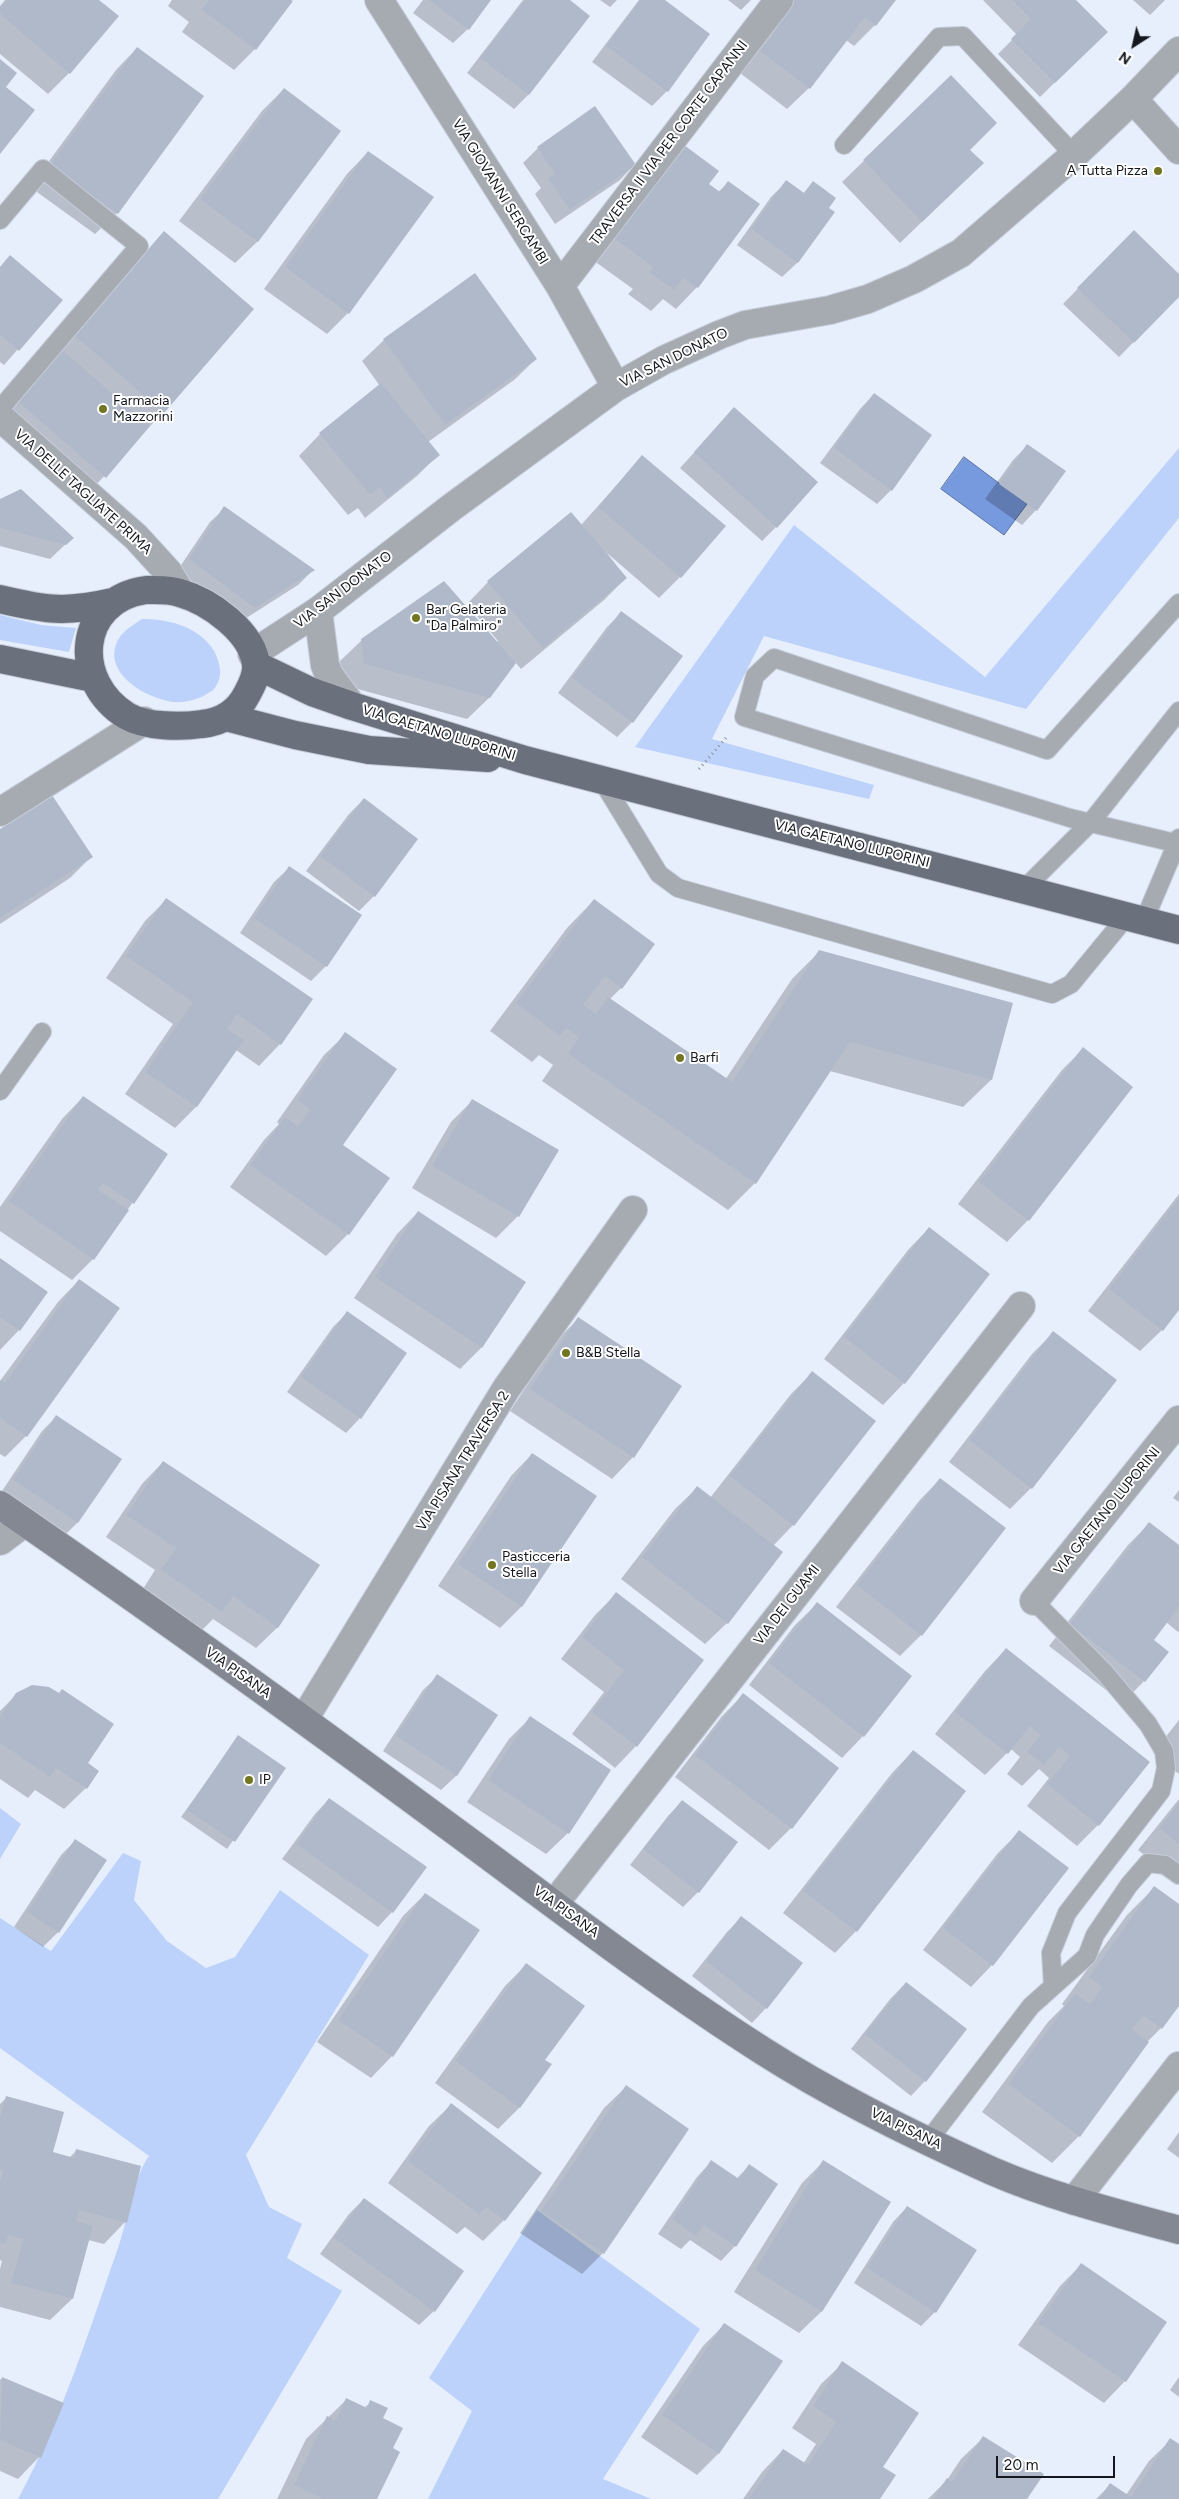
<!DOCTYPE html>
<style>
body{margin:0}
#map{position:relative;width:1179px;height:2499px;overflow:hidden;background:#e7effd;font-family:Figtree,sans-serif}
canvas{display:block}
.north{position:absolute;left:1109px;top:20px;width:50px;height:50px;-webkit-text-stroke:4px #fff;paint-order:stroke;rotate:215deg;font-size:14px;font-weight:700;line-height:20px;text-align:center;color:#14171d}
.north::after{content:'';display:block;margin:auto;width:18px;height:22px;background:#14171d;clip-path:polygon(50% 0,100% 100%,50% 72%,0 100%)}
.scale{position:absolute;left:996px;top:2456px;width:119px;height:22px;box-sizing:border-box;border:2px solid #14171d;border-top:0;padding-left:6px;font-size:15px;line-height:18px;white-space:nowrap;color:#14171d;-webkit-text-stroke:4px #fff;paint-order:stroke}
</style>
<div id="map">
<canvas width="1179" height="2499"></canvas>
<div class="north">N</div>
<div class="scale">20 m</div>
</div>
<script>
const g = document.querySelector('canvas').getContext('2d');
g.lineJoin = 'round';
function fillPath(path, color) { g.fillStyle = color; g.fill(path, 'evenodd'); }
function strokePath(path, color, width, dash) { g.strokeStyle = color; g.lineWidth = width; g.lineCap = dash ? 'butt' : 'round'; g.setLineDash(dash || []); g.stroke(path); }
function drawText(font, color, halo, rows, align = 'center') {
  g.font = font + ' Figtree,sans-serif'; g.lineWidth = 4; g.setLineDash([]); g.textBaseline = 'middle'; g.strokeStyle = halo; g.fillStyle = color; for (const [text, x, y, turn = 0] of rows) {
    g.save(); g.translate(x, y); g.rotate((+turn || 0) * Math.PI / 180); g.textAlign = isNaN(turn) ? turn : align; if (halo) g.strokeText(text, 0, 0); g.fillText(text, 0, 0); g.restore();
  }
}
const green = new Path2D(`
 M1179 448V518L1026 709 764 636 712 739 874 785 869 799 635 747 794 525 985 677Z
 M0 615 41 625 76 628 69 652 0 640Z
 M142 619C175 618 216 633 220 669 221 676 218 685 213 690 203 698 188 703 174 702 147 699 103 674 117 642 121 632 133 625 142 619Z
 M0 1808 21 1824 0 1859Z
 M123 1853 141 1861 134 1900 167 1941 206 1968 235 1957 280 1890 369 1955 246 2155 269 2207 302 2224 287 2258 342 2291 218 2499H18C62 2418 89 2331 119 2245 128 2218 133 2178 149 2156L0 2048V1918L51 1951Z
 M537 2210 700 2329 603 2479 651 2499H428L472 2411 429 2378Z`);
const water = new Path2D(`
 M964 457 1027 504 1004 535 941 489Z`);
const shadow = new Path2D(`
 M5 0H97L69 73 48 94 0 54V6Z
 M172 0H289L255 49 234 70 182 32 189 22 168 6Z
 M423 0H490L468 29 453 43 413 13Z
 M523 0H568L589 16 528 95 514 109 467 73Z
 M600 0H617L610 7Z
 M639 0H663L709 34 667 91 652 106 592 62Z
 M728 0H751L741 10Z
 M787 0H895L875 25 854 46 846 40 809 88 787 109 740 73Z
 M983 0H1075L1106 32 1040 97 998 54 1017 35Z
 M1133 0H1165L1150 15Z
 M137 48 117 213 95 234 30 187 116 70Z
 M951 77 968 150 960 185 900 243 842 182Z
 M284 89 340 131 257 242 235 263 179 221 262 111Z
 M595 108 634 165 620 180 555 224 535 194 541 188 523 163 538 148Z
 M368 152 348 313 327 334 264 289 347 174Z
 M659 165 708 184 718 192 728 183 697 287 676 309 663 299 651 311 628 294 633 289 590 258Z
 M786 182 803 194 813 183 828 208 833 212 797 263 782 277 737 245 771 197Z
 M1134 231 1179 275V296L1119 357 1063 304Z
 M164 233 163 412 84 498 0 415Z
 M0 267 61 300 4 365 0 362Z
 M384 340 536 359 514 380 428 442 439 454 417 476 365 518 358 508 348 515 299 456 320 434 380 386 362 361Z
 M874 394 891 490 877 504 820 463 860 409Z
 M720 424 776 527 762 541 680 468Z
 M1027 446 1036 510 1022 525 985 499 1013 460Z
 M642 457 680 577 659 598 607 553 626 578 604 600 521 669 515 662 489 698 467 719 343 685 340 661 362 640 496 643 498 641 467 604 488 582 581 525Z
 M0 500 72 538 50 559 0 546Z
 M225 508 313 570 298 585 240 622 175 574 210 522Z
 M621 613 681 656 632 722 617 737 558 693 607 627Z
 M364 799 374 896 359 911 306 871 349 814Z
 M0 831 92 856 70 878 0 924Z
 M289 868 360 915 326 966 311 981 240 933 274 882Z
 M166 900 280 1044 259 1066 236 1050 196 1107 175 1128 125 1094 173 1024 106 978 145 921Z
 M594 900 621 988 610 999 725 1080 792 979 820 951 1011 1004 991 1080 963 1107 830 1071 755 1183 728 1210 542 1081 553 1065 539 1055 532 1062 490 1031 567 928Z
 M346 1034 341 1145 388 1178 348 1234 326 1256 230 1187 264 1140 279 1124 277 1122 324 1055Z
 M1083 1049 1028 1220 1007 1242 958 1204 1062 1070Z
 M83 1097 166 1155 93 1259 72 1280 0 1231V1207L62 1119Z
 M472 1101 557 1151 518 1216 496 1238 412 1188 451 1122Z
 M1179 1194V1308L1162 1330 1140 1351 1088 1311Z
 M418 1212 524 1283 481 1348 460 1369 354 1298 397 1234Z
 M929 1228 988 1274 904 1383 883 1405 824 1359 908 1250Z
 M0 1260 19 1330 0 1350Z
 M79 1280 26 1436 5 1457 0 1454V1381L58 1302Z
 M347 1313 405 1353 360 1418 346 1433 287 1392 333 1327Z
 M578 1319 633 1457 612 1479 510 1411 557 1340Z
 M1053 1333 1031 1488 1010 1509 949 1462 1032 1354Z
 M812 1373 793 1525 773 1546 781 1552 727 1623 705 1644 621 1579 675 1509 697 1488 710 1498 791 1394Z
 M56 1417 120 1459 77 1523 63 1537 0 1494 42 1431Z
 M532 1454 595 1496 521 1607 500 1628 438 1586 511 1476Z
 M163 1462 278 1627 256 1648 213 1619 200 1632 141 1592 155 1570 106 1537 142 1484Z
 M940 1479 921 1635 900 1656 836 1607 919 1501Z
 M1179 1490V1502L1173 1498Z
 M1149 1524 1179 1547V1631L1178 1632 1166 1622 1152 1640 1144 1681 1123 1703 1049 1646 1128 1545Z
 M616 1594 703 1661 636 1746 615 1768 572 1734 604 1692 561 1659 595 1615Z
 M817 1604 863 1736 842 1758 749 1685 795 1625Z
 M1006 1649 1148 1763 1098 1825 1077 1846 1027 1806 1049 1778 1039 1769 1022 1786 1007 1774 1020 1757 1011 1749 985 1775 935 1734 985 1671Z
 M438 1676 496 1715 456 1776 441 1790 383 1751 423 1690Z
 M17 1694 86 1764V1788L64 1809 35 1790 28 1798 0 1779V1711Z
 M743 1695 838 1768 791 1828 769 1850 675 1777 722 1716Z
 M530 1718 568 1833 546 1854 467 1802 509 1739Z
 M1179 1720V1774L1153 1753Z
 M238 1737 284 1768 227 1849 181 1817Z
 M913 1751 965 1791 856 1931 835 1953 783 1913 892 1773Z
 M329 1799 392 1912 378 1927 282 1859 315 1814Z
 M1179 1799V1882L1138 1850Z
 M682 1801 736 1843 698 1892 683 1907 630 1865 668 1816Z
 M1019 1832 992 1965 971 1987 923 1950 998 1853Z
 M75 1841 58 1932 43 1947 14 1927 61 1855Z
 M1155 1887 1179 1905V2004L1161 2028 1147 2042 1079 2136 1052 2163 982 2112 1048 2022 1064 2006 1062 2004 1127 1915Z
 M425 1894 392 2056 371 2078 317 2042 403 1916Z
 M741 1918 766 2008 752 2023 692 1976 727 1932Z
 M526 1965 544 2060 550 2064 519 2108 498 2129 435 2083 505 1986Z
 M906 1983 925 2081 911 2096 851 2049 891 1998Z
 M626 2087 603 2253 582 2274 520 2233 604 2108Z
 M6 2098 51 2153 69 2158 77 2150 125 2222 104 2244 88 2240 72 2299 50 2320 0 2307V2269L2 2261 0 2260V2104Z
 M451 2105 504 2220 483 2241 465 2227 457 2234 388 2183 429 2126Z
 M1179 2132V2158L1167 2149Z
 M824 2161 890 2202 821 2312 799 2333 734 2292 802 2183Z
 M711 2162 736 2179 749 2166 735 2246 721 2261 690 2240 681 2249 658 2234 697 2177Z
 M364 2199 434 2311 419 2325 320 2254 349 2214Z
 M907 2207 935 2312 921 2326 854 2283 893 2222Z
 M1082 2264 1125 2381 1104 2403 1018 2345 1060 2286Z
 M725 2324 719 2453 697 2475 641 2437 703 2346Z
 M843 2363 881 2467 878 2499H743L762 2472 783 2450 803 2464 816 2444 792 2428 821 2384Z
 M1179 2377V2397L1170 2390Z
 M2 2378 62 2404 39 2457 18 2479 0 2471V2380Z
 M346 2400 364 2408 371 2402 382 2419 391 2448 376 2499H277L306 2439Z
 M983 2438 1026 2499H928L947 2480 961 2459Z
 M1171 2440 1179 2445V2499H1096L1110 2485 1126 2495 1149 2461Z`);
const building = new Path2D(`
 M7 0H99L119 16 70 74 0 14V8Z
 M209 0H291L293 1 256 50 202 10Z
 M429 0H491L469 30Z
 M525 0H570L590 16 529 95 480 58Z
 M640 0H665L710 34 668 92 606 46Z
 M791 0H896L876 26 865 17 810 89 760 51 775 31 771 26Z
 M1012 0H1076L1108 32 1055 83 1011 39 1031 19Z
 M137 47 204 96 118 214 50 165Z
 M0 59 17 73 6 87 35 110 0 154Z
 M951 75 997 123 970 150 984 163 922 222 863 160Z
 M284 88 341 131 258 242 200 199Z
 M595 106 636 165 570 210 548 178 555 174 537 147Z
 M680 142 719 171 709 184 720 192 728 181 760 204 698 288 683 278 674 290 649 272 653 267 611 236Z
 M368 151 434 197 349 314 285 267Z
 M786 180 804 193 813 181 836 198 829 208 835 212 798 263 751 229Z
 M1134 230 1179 274V297L1134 343 1077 288Z
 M164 231 254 309 164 413 74 335Z
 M10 255 63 300 19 351 0 335V267Z
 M475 273 537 359 445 425 383 339Z
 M60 348 150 426 106 478 15 399Z
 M381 383 440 455 387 498 380 487 370 495 319 433Z
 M874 393 932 435 892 491 834 448Z
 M734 407 818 482 777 528 694 452Z
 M1027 444 1066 471 1037 511 999 484Z
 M642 455 726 526 681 578 598 507Z
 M21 489 74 538 66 545 0 528V499Z
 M224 506 315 570 255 608 189 559Z
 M571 512 627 578 543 648 487 581Z
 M444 581 516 663 490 698 364 664 361 639Z
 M621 611 683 656 633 723 572 678Z
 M52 795 93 857 0 918V829Z
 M364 798 418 839 375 897 320 856Z
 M289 866 362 915 327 967 254 918Z
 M166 898 313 999 281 1045 237 1014 227 1029 244 1040 197 1107 145 1072 193 1002 126 956Z
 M594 899 655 944 622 989 605 976 583 1005 596 1014 608 997 732 1082 819 950 1013 1003 992 1080 850 1042 756 1184 568 1054 579 1037 566 1028 560 1036 516 1003Z
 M345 1032 397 1069 343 1145 390 1178 349 1235 250 1165 285 1117 298 1126 310 1109 297 1100Z
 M1083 1047 1133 1087 1029 1221 979 1182Z
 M83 1096 168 1154 134 1204 103 1183 98 1190 129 1210 94 1260 9 1201Z
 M472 1099 559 1150 519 1217 432 1166Z
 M1179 1198V1310L1163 1331 1109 1289Z
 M418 1211 526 1282 482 1348 375 1277Z
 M929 1227 990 1274 905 1384 844 1337Z
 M0 1258 48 1292 20 1331 0 1317Z
 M79 1279 120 1308 27 1437 0 1418V1380L5 1383Z
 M347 1311 407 1353 361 1419 301 1377Z
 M578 1317 682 1386 634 1458 530 1389Z
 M1053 1331 1117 1380 1032 1489 969 1440Z
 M812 1371 876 1421 794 1526 730 1476Z
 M56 1415 122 1459 78 1523 13 1480Z
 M532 1453 597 1496 522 1607 458 1564Z
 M163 1461 320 1565 278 1628 233 1596 222 1612 161 1570 176 1548 126 1515Z
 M940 1478 1006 1528 922 1636 857 1585Z
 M697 1486 783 1552 728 1624 642 1557Z
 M1149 1522 1179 1545V1607L1154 1640 1169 1652 1145 1682 1070 1624Z
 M616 1592 704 1660 637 1747 592 1712 624 1670 582 1637Z
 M817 1602 912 1676 864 1737 769 1663Z
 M1006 1648 1150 1762 1099 1826 1047 1784 1070 1756 1059 1747 1044 1765 1027 1752 1041 1735 1030 1726 1008 1754 955 1712Z
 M437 1674 498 1715 457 1776 396 1736Z
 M32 1685 49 1687 59 1693 62 1689 114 1724 88 1763 99 1771 87 1789 56 1768 50 1777 0 1743V1717L16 1693Z
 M743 1693 839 1768 792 1829 695 1755Z
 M530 1716 611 1770 569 1834 488 1780Z
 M238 1735 286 1768 235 1842 187 1810Z
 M913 1750 966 1791 857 1932 803 1891Z
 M329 1798 427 1867 393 1913 296 1844Z
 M682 1800 738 1842 699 1893 643 1849Z
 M1179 1803V1844L1159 1828Z
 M1019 1830 1069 1868 993 1966 943 1928Z
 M75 1839 107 1860 59 1933 27 1912Z
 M1154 1886 1179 1904V2006L1162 2029 1143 2015 1132 2030 1149 2042 1080 2137 1008 2084 1075 1993 1090 2004 1103 1987 1089 1977Z
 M425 1893 480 1930 393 2057 338 2020Z
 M741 1916 803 1963 767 2009 706 1961Z
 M526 1963 585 2006 545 2060 552 2064 520 2108 455 2061Z
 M906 1982 967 2029 926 2082 865 2034Z
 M626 2085 689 2129 604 2254 541 2211Z
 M6 2096 64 2112 53 2152 74 2158 76 2149 141 2166 127 2223 79 2210 76 2221 93 2226 73 2299 11 2283 23 2239 8 2235 6 2244 0 2243V2183L3 2171 0 2170V2118Z
 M451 2103 542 2173 505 2221 487 2207 479 2214 408 2161Z
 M711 2160 739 2179 749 2164 778 2184 736 2247 704 2225 696 2236 672 2219Z
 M823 2160 891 2202 822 2312 755 2270Z
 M364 2198 464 2271 435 2312 334 2238Z
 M907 2206 977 2250 936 2313 867 2268Z
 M1081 2263 1167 2322 1126 2382 1038 2323Z
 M724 2323 783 2361 719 2454 662 2415Z
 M842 2361 919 2413 883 2467 896 2475 880 2499H749L783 2449 808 2465 836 2422 813 2406Z
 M2 2377 64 2403 41 2458 0 2440Z
 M346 2398 367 2408 370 2400 388 2408 383 2418 403 2428 393 2448 400 2452 377 2499H323L294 2485 327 2416 336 2420Z
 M983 2436 1044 2474 1027 2499H933L947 2478 952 2482Z
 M1170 2438 1179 2444V2499H1099L1110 2483 1131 2497Z`);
const path = new Path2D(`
 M699 769 726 738`);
const service = new Path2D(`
 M844 145 939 37 963 36 1074 155
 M0 220 43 169 139 246 0 409
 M601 779 659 874 678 888 1052 994 1071 984 1127 916
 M1175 843 1070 818 744 717 755 676 774 658 1047 750 1179 603
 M1024 889 1091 822 1179 711
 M1144 921 1179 838
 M0 1091 42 1032
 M1034 1601 1104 1672 1148 1724 1164 1751 1166 1768 1161 1791 1067 1913 1051 1953 1053 1986
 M928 2141 1031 2006 1087 1956 1095 1935 1129 1885 1148 1863 1165 1865 1179 1875`);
const minor = new Path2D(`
 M379 0 560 286 616 387
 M1133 99 1179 150
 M560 286 779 0
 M0 417 136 537 168 572 181 593
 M318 611 325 665 329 675 352 706
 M252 654 318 611 452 507 616 387 664 360 719 335 745 325 830 310 868 299 914 279 961 253 1074 155 1133 99 1179 51
 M0 812 144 721
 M0 1541 25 1522
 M1034 1601 1179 1420
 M304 1719 506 1389 633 1210
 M554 1904 1021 1306
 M1074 2201 1179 2066`);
const secondary = new Path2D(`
 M0 1505C150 1608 298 1715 444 1823 549 1900 653 1981 763 2051 835 2097 914 2136 992 2171 1052 2197 1116 2213 1179 2230`);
const primary = new Path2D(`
 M146 590C157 590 169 589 180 593 209 601 253 632 256 665 257 675 252 685 247 694 238 712 222 722 202 724 181 727 146 727 127 716 71 682 76 600 146 590Z
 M0 599C46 610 66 613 113 602
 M0 659 93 678
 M256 665 312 692 352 706 525 760 1179 930
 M226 717 295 735 369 750 488 758`);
const markers = [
 [1158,171,5,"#71761f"],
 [103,409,5,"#71761f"],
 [416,618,5,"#71761f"],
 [680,1058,5,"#71761f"],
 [566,1353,5,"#71761f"],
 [492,1565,5,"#71761f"],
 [249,1780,5,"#71761f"]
];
const streetNames = [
 ["TRAVERSA II VIA PER CORTE CAPANNI",669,143,-53],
 ["VIA GIOVANNI SERCAMBI",500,192,58],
 ["VIA SAN DONATO",674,358,-26],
 ["VIA DELLE TAGLIATE PRIMA",83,492,42],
 ["VIA SAN DONATO",343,590,-37],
 ["VIA GAETANO LUPORINI",439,733,17],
 ["VIA GAETANO LUPORINI",852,844,14],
 ["VIA PISANA TRAVERSA 2",463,1461,-58],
 ["VIA GAETANO LUPORINI",1107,1511,-51],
 ["VIA DEI GUAMI",787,1605,-52],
 ["VIA PISANA",238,1673,35],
 ["VIA PISANA",566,1912,36],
 ["VIA PISANA",906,2129,26]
];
const poiNames = [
 ["A Tutta Pizza",1148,171,"right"],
 ["Farmacia",113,401],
 ["Mazzorini",113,417],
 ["Bar Gelateria",426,610],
 ["\"Da Palmiro\"",426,626],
 ["Barfi",690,1058],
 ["B&B Stella",576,1353],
 ["Pasticceria",502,1557],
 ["Stella",502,1573],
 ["IP",259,1780]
];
fillPath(green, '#bdd2fa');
fillPath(water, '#779adf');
strokePath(water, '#5973a5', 1);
fillPath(shadow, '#0003');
fillPath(building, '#b0b9c9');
strokePath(service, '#c5ccd9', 20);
strokePath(minor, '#c5ccd9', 30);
strokePath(secondary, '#c5ccd9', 30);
strokePath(primary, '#c5ccd9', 30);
strokePath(path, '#8b919c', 3, [1, 4]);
strokePath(service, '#a6aab1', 18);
strokePath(minor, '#a6aab1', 28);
strokePath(secondary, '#838893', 28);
strokePath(primary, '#6a717d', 28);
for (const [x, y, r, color] of markers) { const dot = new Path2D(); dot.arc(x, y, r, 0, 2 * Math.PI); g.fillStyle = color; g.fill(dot); strokePath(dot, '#fff', 2); }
drawText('14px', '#14171d', '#fff', streetNames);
drawText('14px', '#14171d', '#fff', poiNames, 'left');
</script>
